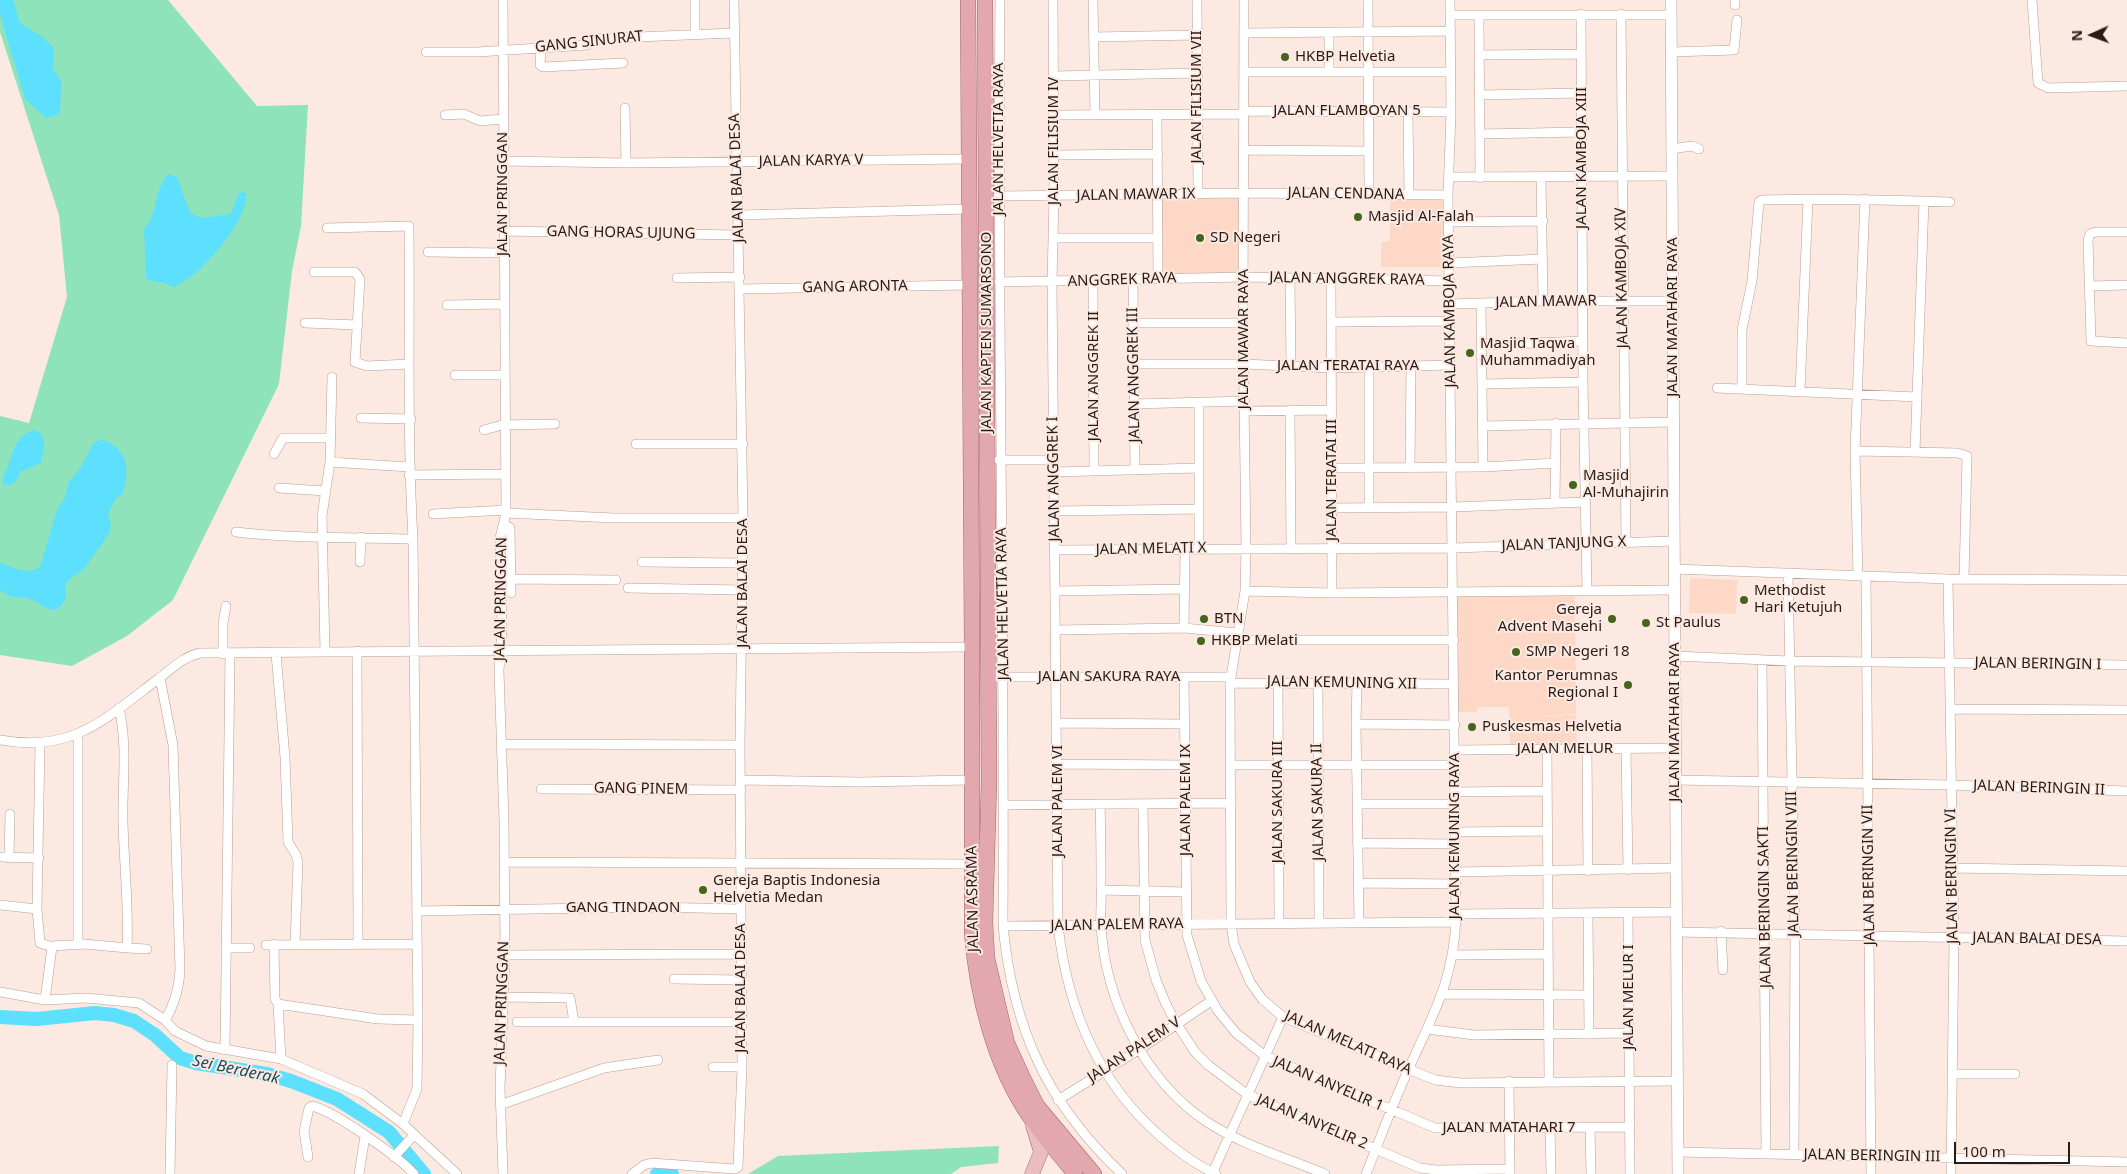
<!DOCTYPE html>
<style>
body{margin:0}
#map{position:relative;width:2127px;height:1174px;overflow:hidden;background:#fce9e1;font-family:"Noto Sans",sans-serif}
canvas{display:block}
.north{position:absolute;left:2067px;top:10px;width:50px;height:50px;-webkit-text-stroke:4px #fce9e1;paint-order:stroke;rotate:268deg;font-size:14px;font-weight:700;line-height:20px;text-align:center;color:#271c17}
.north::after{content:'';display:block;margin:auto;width:18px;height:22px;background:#271c17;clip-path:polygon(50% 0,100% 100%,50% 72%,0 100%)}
.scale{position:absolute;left:1954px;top:1142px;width:116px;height:22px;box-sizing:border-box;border:2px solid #271c17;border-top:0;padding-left:6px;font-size:15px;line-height:18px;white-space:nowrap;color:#271c17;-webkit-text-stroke:4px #fce9e1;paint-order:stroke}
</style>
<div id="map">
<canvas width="2127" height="1174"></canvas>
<div class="north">N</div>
<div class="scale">100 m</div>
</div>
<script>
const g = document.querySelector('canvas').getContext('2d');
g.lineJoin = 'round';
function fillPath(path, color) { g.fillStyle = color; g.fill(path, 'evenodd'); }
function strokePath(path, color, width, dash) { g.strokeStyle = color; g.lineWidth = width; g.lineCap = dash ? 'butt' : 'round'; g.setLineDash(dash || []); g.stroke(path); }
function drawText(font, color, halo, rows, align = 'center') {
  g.font = font + ' "Noto Sans",sans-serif'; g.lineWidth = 4; g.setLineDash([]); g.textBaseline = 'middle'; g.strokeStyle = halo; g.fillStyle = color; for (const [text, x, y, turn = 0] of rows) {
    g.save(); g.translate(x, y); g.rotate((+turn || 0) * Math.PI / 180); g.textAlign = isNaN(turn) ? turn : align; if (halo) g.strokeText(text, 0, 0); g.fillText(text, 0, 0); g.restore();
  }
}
const built = new Path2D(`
 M1239 196 1240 273 1160 274V203L1164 197Z
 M1390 200H1446V267H1381V242L1390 241Z
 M1690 578 1737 580 1736 614 1689 613Z
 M1575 595 1576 714 1526 717 1576 715 1577 745 1510 747 1509 707H1478L1477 712H1457V596Z`);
const green = new Path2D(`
 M0 0H168L257 106 308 105 301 226 292 271 279 384 173 600 127 636 72 666 0 655V416L29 423 67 297 59 215 0 32Z
 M999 1146 998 1163 961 1167 951 1174H748L778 1156Z`);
const water = new Path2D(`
 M0 0H13L20 23 41 36 54 48 53 68 61 81 60 114 46 118 25 99 0 14Z
 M169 174 177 177 190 213 201 218 231 214 239 193 246 192C248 217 219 250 202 267 194 276 183 281 174 288 164 280 154 284 146 278L144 229C159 215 154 185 169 174Z
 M36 430 42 435 44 444 41 463 20 472 16 482 4 486C1 476 6 472 9 463 14 449 18 433 36 430Z
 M103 440C129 449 130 472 122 495L116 498 108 513 111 526 108 535 84 569 67 581 65 587 66 599 58 609C46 611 43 605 33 600 19 593 16 603 0 590V563C13 567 29 577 41 565L57 509 64 500 69 482 81 467 93 444 96 441Z`);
const river = new Path2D(`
 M0 1017 37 1019 95 1013 114 1015 134 1021 155 1035 180 1058 196 1063 267 1074 291 1081 337 1099 389 1132 424 1174
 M657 1174 661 1172 672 1174`);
const minor = new Path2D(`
 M1000 0C997 309 1005 617 1003 926 1013 1029 1047 1103 1122 1174
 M1053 0 1054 196 1052 282 1058 925C1067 1007 1097 1081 1160 1136 1176 1150 1196 1165 1216 1174
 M1093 0 1095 115
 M1197 0 1198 194
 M1244 0 1243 323 1246 548 1245 591 1230 683 1231 923 1234 944 1250 982 1262 999 1283 1017 1435 1080 1461 1083 1677 1081
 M1368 0 1369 194
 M2032 0 2038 83 2048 88 2127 86
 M1735 5V0
 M1581 14 1583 382 1587 590
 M1621 14 1626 542
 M1450 15H1671
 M1479 16 1480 178
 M1244 33 1451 31
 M695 34V0
 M1094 37 1197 35
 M541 48 540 65 543 67 623 63
 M426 52H477L587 45 590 39 734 33
 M1671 52 1734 50 1737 20
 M1480 55 1581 54
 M1329 71V32
 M1244 72H1451
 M1053 76 1198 73
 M1480 95 1581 93
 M625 108 626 163
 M1243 111 1451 112
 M1408 112 1409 195
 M445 115 464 114 480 121 503 119
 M1054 115 1243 114
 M1157 115 1158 278
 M1480 134 1581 132
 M1671 149 1692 146 1699 149
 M1243 150 1368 151
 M1054 155 1158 154
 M503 161 626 163 969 159
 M1450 177 1672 176
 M1541 177 1543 301
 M998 196 1243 193 1448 195
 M739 215 969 209
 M1449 222 1543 221
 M327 228 409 226C410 331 407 435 413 539L418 1020 417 1089 403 1124
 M503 231 738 235
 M2127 232H2096L2090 234 2088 240 2091 341 2127 343
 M1054 238H1157
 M428 252 503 253
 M1449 263 1543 259
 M314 272H355L360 279 355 362 367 366 409 364
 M677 278 740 277
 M1290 278 1291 367
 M1331 279 1332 593
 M1133 280 1135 470
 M1093 281 1094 471
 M999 282 1244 277 1450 281
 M2089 286 2127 285
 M740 289 969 285
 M1450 304 1543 301H1672
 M1481 304 1483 467
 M447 305 504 304
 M1331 322 1451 321
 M305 323 358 325
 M1133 323H1243
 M1483 345 1583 341
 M1134 364H1244L1331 368 1451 365
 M1369 366V508
 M455 375H505
 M1482 384 1583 382
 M1717 388 1917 397
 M1742 388V330L1752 281 1759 202 1762 200C1825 198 1887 200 1950 202
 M1800 392 1808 199
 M1199 402V549
 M1134 404 1245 401
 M1290 410 1291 548
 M1245 411 1332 410
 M361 418 411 419
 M1483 426 1673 422
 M484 430 502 425 555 424
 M636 444H743
 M1855 451 1958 453 1967 456 1964 578
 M1915 452 1924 201
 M274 454 283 438H329
 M999 460H1054
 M330 462 409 467
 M1331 468 1483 467 1556 463
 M1410 468 1411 366
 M1055 472 1199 468
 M409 475 506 474
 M279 488 325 491
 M1555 503 1556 423
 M1331 508 1453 507 1586 502
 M1055 511 1199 509
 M506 513 614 518H743
 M433 514 506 510
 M504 524 510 528 511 593
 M236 532C295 539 353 537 413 539
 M1055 550 1453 548 1674 541
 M360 562 361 537
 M642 562 742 563
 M1674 569 1948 579 2127 580
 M1788 573 1795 933 1794 1154
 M1858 576 1855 451 1865 199
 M1866 576 1871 1174
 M510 579 616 580
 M1948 579 1954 938 1951 1174
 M628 588 742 590
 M1055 591 1185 589
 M1245 591 1332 593 1674 590
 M1184 628 1185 550
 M1056 630 1184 628 1237 633
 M1235 640H1454
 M357 651 358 943
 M325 652 322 516 330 462 332 377
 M223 654V623L226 606
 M276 654 285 757 288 842 296 855 298 862 295 944
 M1675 656 1789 661 2127 665
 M1762 660 1766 1154
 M988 677H1230
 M1184 677 1187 935 1201 981 1218 1011 1236 1033 1265 1056 1435 1128 1630 1127
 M160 678 173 745 180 970C179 989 175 1004 165 1020
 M1278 682 1279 923
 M1318 682 1319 923
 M1357 682 1356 724 1359 923
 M1230 683 1454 684
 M1950 709 2127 710
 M1057 723 1185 724
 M1356 724 1455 725
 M78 735V945
 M0 740C72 753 104 720 158 679 172 669 182 657 200 653L972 647
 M40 744 37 909 40 943 52 947 45 1000
 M501 744 740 745
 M1547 749 1549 1081
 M1587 749 1588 871
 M1626 749 1628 870
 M1455 750 1675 748
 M1058 764 1186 765
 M1232 765H1455
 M741 780 859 782 971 780
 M1675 780 1951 785 2127 791
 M541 789 741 790
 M1455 792 1546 791
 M1100 804C1101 832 1101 860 1101 887 1102 900 1100 913 1101 925 1105 1000 1144 1080 1207 1122 1242 1145 1287 1158 1325 1174
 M1357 804H1455
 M1004 805 1231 803
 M1143 805 1145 940 1156 980 1166 1004 1176 1023 1195 1052 1208 1065 1248 1095 1420 1168 1436 1170 1510 1169
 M1455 832 1548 831
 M1357 843 1455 844
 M0 857 39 858
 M9 858 10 814
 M504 862 972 864
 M1953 868 2127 871
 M1455 872 1676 868
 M1358 883 1456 884
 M1102 890 1186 892
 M0 905 37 909
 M417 911 653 907 741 909
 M1588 913 1589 1034
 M1628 913 1630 1174
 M1456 914 1676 912
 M1003 926 1456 922
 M1721 931 1723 970
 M1676 932 2127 941
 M274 944 275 999 278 1004 281 1059
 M266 945 417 944
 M51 946 85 944 127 948C129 906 124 864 123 822 122 784 128 747 119 708
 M127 948 147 949
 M226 948H250
 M505 955 741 954
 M1454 955 1548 954
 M674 979 741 980
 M0 992 45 1000 86 998 139 1003 165 1020 175 1031 206 1046 281 1059 363 1094 403 1124 457 1174
 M1443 994 1588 995
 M504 997 570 998 574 1022
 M278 1004 378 1019 418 1020
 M517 1022H742
 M1427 1029 1474 1035 1630 1033
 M225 1050 230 655
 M713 1067H742
 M1952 1074H2015
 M1509 1081 1510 1174
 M1058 1100 1140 1049 1211 1001
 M500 1105 604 1068 658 1060
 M1550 1128 1551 1174
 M1590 1128 1591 1174
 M1678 1152 2127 1162
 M308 1157 304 1131 309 1108 312 1106C334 1111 399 1157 414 1174
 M394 1157 414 1135
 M170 1174 172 1065
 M359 1174 365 1136
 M503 1174 500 1088 505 955 504 821 499 671 502 628 500 538 506 513 503 0
 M632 1174 644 1165 652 1163 735 1169 738 1167 742 1067 740 745 743 518 734 0
 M1212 1174 1283 1017
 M1366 1174C1380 1139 1393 1103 1409 1068 1434 1013 1455 977 1456 914L1448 195 1451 112 1450 0`);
const tertiary = new Path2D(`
 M1671 0 1678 1174`);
const primary = new Path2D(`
 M1032 1174 1041 1152 1033 1126`);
const trunk = new Path2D(`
 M968 0 972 647V933C977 995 994 1065 1030 1117 1044 1137 1060 1155 1075 1174
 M985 0 989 783 985 922 987 958 1007 1043 1022 1076 1037 1106 1094 1174`);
const markers = [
 [1285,57,5,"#43651c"],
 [1358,217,5,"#43651c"],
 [1200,238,5,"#43651c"],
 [1470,353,5,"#43651c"],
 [1573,485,5,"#43651c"],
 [1744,600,5,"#43651c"],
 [1204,619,5,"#43651c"],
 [1612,619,5,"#43651c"],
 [1646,623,5,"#43651c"],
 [1201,641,5,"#43651c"],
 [1516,652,5,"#43651c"],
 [1628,685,5,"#43651c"],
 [1472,727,5,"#43651c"],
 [703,890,5,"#43651c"]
];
const streetNames = [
 ["GANG SINURAT",589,42,-6],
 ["JALAN FILISIUM VII",1197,97,-90],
 ["JALAN FLAMBOYAN 5",1347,111],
 ["JALAN HELVETIA RAYA",999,139,-90],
 ["JALAN FILISIUM IV",1054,141,-90],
 ["JALAN KAMBOJA XIII",1582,158,-90],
 ["JALAN KARYA V",811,161,-1],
 ["JALAN BALAI DESA",737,178,-92],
 ["JALAN PRINGGAN",503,194,-90],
 ["JALAN CENDANA",1346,194,1],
 ["JALAN MAWAR IX",1136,195,-1],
 ["GANG HORAS UJUNG",621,233,1],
 ["JALAN KAMBOJA XIV",1622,278,-91],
 ["JALAN ANGGREK RAYA",1347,279,1],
 ["ANGGREK RAYA",1122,280,-2],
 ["GANG ARONTA",855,287,-1],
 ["JALAN MAWAR",1546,302,-1],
 ["JALAN KAMBOJA RAYA",1450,311,-91],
 ["JALAN MATAHARI RAYA",1673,317,-90],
 ["JALAN KAPTEN SUMARSONO",987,332,-90],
 ["JALAN MAWAR RAYA",1244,339,-90],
 ["JALAN TERATAI RAYA",1348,366],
 ["JALAN ANGGREK III",1134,375,-91],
 ["JALAN ANGGREK II",1094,376,-90],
 ["JALAN ANGGREK I",1054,479,-91],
 ["JALAN TERATAI III",1332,480,-90],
 ["JALAN TANJUNG X",1564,544,-2],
 ["JALAN MELATI X",1151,549,-1],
 ["JALAN BALAI DESA",743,583,-90],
 ["JALAN PRINGGAN",501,599,-89],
 ["JALAN HELVETIA RAYA",1003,604,-91],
 ["JALAN BERINGIN I",2038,664,1],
 ["JALAN SAKURA RAYA",1109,677],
 ["JALAN KEMUNING XII",1342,683,1],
 ["JALAN MATAHARI RAYA",1675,722,-90],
 ["JALAN MELUR",1565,749],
 ["JALAN BERINGIN II",2039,788,2],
 ["GANG PINEM",641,789,1],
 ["JALAN PALEM IX",1186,800,-90],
 ["JALAN PALEM VI",1058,801,-90],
 ["JALAN SAKURA III",1278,802,-90],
 ["JALAN SAKURA II",1318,802,-91],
 ["JALAN KEMUNING RAYA",1455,836,-90],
 ["JALAN BERINGIN VIII",1793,864,-91],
 ["JALAN BERINGIN VII",1869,875,-91],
 ["JALAN BERINGIN VI",1952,876,-91],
 ["JALAN ASRAMA",973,899,-91],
 ["JALAN BERINGIN SAKTI",1765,907,-91],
 ["GANG TINDAON",623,908],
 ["JALAN PALEM RAYA",1117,925,-1],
 ["JALAN BALAI DESA",2037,939,1],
 ["JALAN BALAI DESA",741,988,-90],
 ["JALAN MELUR I",1629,997,-90],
 ["JALAN PRINGGAN",502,1003,-88],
 ["JALAN MELATI RAYA",1348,1043,24],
 ["JALAN PALEM V",1134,1050,-33],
 ["JALAN ANYELIR 1",1328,1084,23],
 ["JALAN ANYELIR 2",1312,1122,23],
 ["JALAN MATAHARI 7",1509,1128],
 ["JALAN BERINGIN III",1872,1156,1]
];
const poiNames = [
 ["HKBP Helvetia",1295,57],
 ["Masjid Al-Falah",1368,217],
 ["SD Negeri",1210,238],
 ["Masjid Taqwa",1480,344],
 ["Muhammadiyah",1480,361],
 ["Masjid",1583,476],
 ["Al-Muhajirin",1583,493],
 ["Methodist",1754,591],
 ["Hari Ketujuh",1754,608],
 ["Gereja",1602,610,"right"],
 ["Advent Masehi",1602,627,"right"],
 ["BTN",1214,619],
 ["St Paulus",1656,623],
 ["HKBP Melati",1211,641],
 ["SMP Negeri 18",1526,652],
 ["Kantor Perumnas",1618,676,"right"],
 ["Regional I",1618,693,"right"],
 ["Puskesmas Helvetia",1482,727],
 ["Gereja Baptis Indonesia",713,881],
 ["Helvetia Medan",713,898]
];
const waterNames = [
 ["Sei Berderak",236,1070,12]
];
fillPath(built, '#fdd8c7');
fillPath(green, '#8ee3bb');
fillPath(water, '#5ddffe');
strokePath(river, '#5ddffe', 14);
strokePath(minor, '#ba9e91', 10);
strokePath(tertiary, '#ba9e91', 12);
strokePath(primary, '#9d686d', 15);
strokePath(trunk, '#9d686d', 16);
strokePath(minor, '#fff', 9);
strokePath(tertiary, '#fff', 11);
strokePath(primary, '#eabdc3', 14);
strokePath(trunk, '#e3a7af', 15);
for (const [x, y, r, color] of markers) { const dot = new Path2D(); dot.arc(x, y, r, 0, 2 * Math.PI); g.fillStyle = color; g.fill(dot); strokePath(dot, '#fce9e1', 2); }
drawText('15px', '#271c17', '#fce9e1', streetNames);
drawText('15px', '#271c17', '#fce9e1', poiNames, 'left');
drawText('italic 16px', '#164e5b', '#fce9e1', waterNames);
</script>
